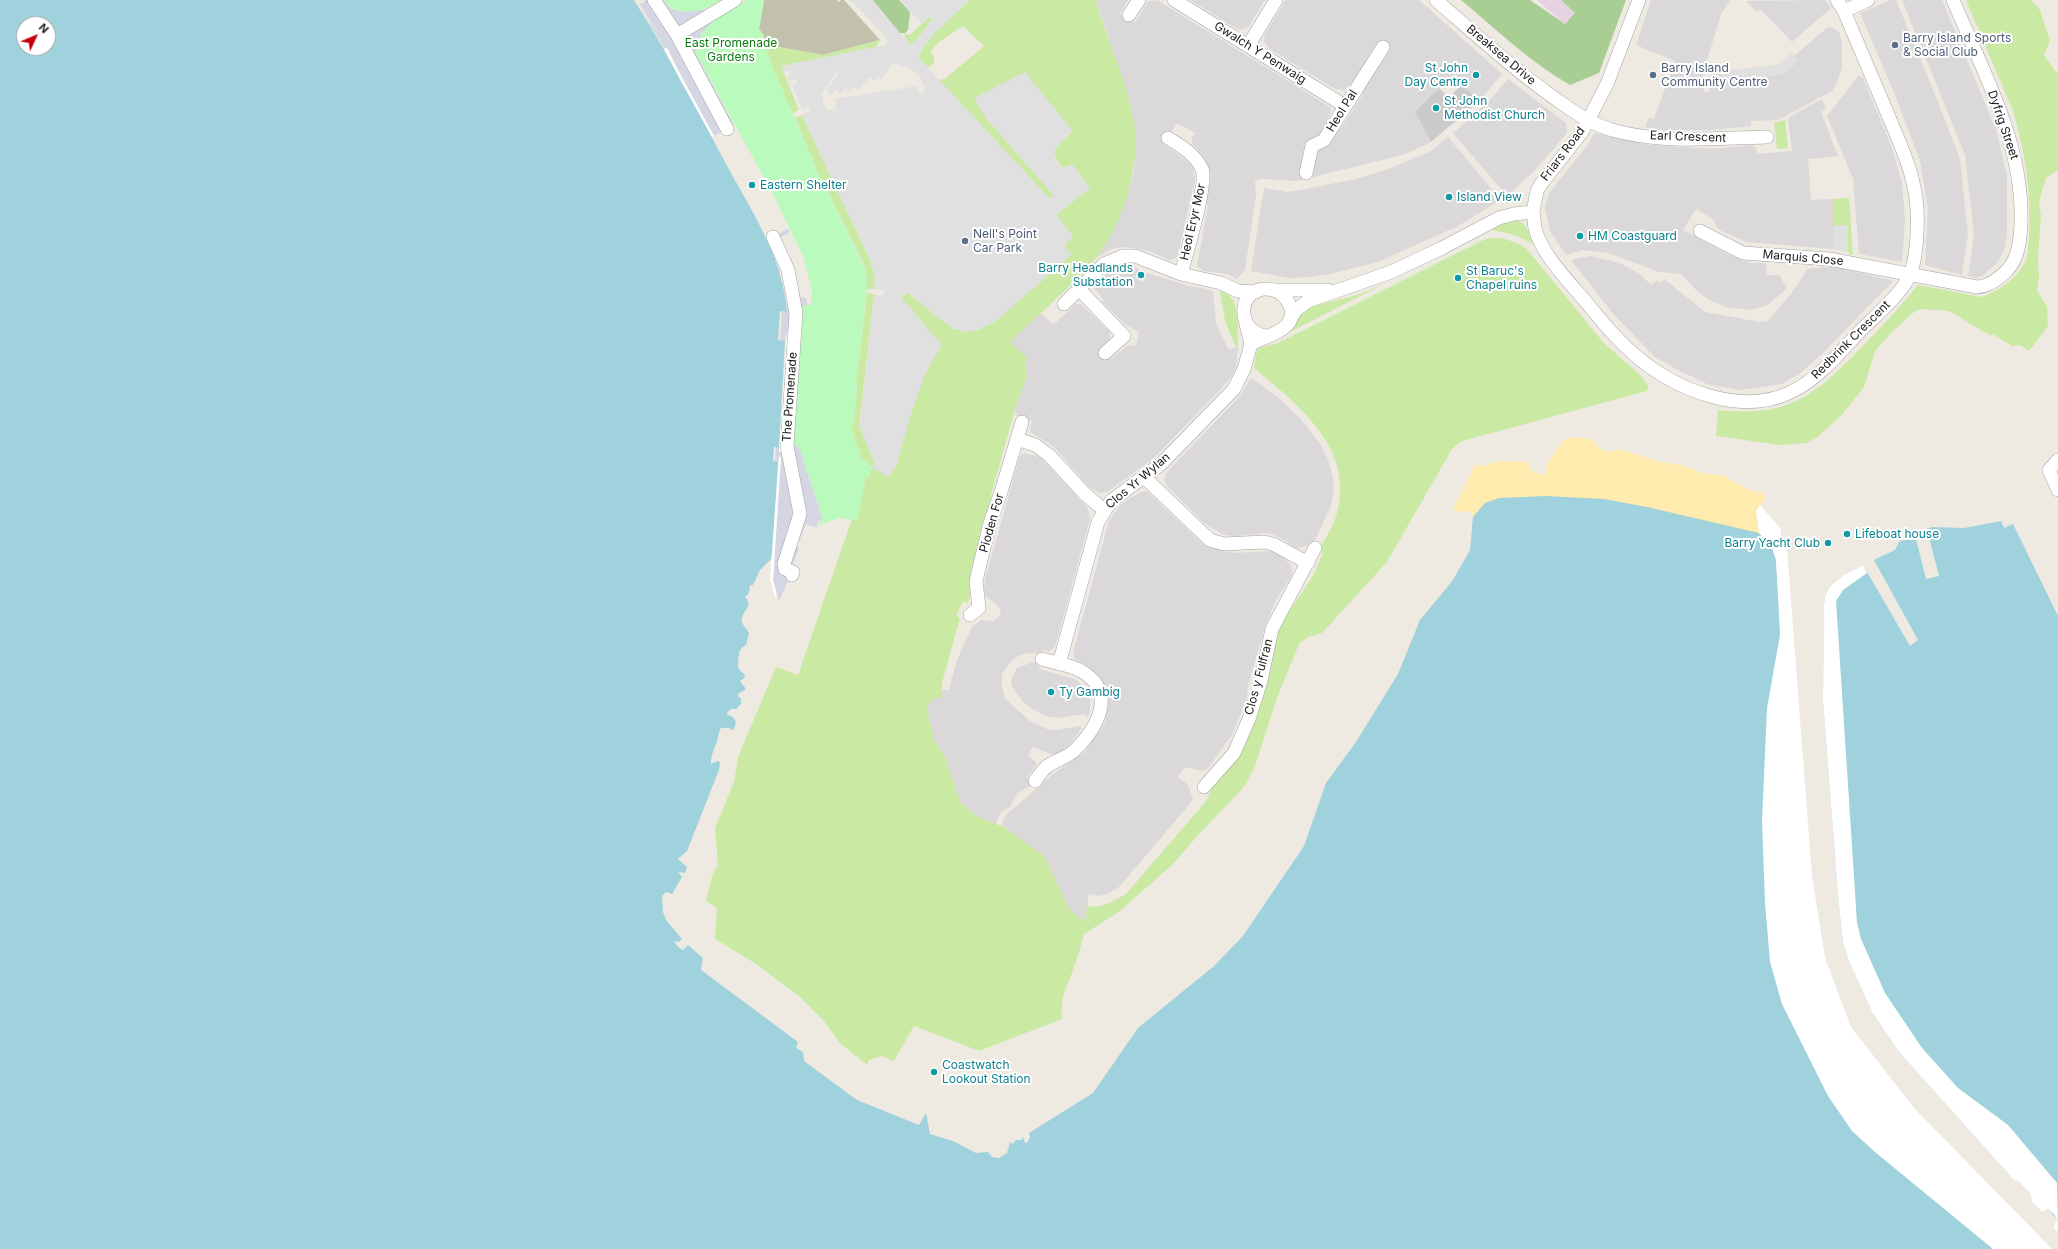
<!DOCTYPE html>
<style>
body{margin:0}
#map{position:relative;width:2058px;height:1249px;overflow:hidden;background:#eee9e1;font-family:Inter,sans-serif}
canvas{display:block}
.north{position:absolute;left:16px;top:16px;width:40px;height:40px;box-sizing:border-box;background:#fff;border:1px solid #a4a4a4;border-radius:50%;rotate:46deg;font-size:11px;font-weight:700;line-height:16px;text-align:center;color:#1c1c1c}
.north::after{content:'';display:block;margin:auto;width:14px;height:18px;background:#c70009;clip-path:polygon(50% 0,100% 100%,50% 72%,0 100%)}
</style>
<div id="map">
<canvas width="2058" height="1249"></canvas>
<div class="north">N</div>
</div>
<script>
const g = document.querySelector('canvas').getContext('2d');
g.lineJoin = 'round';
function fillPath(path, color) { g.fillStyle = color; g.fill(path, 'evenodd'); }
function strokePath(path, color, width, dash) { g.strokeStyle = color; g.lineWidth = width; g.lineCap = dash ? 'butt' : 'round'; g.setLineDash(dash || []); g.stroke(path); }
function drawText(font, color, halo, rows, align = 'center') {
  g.font = font + ' Inter,sans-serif'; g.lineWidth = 4; g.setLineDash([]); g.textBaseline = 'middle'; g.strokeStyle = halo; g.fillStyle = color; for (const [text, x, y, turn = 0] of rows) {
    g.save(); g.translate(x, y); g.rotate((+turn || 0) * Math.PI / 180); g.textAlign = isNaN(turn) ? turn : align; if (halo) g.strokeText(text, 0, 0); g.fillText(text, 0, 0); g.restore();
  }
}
const residential = new Path2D(`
 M1096 0H1128L1120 14 1135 23 1148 1 1157 0 1330 107 1331 112 1327 121 1341 129 1363 94 1349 85 1344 90 1335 89 1270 49 1264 42 1265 34 1286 0H1419L1502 74 1480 100 1451 76 1415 112 1431 142 1406 154 1297 181 1262 179 1257 180 1255 182 1256 195 1245 270 1237 279 1228 274 1203 271 1197 266 1208 205 1206 204 1211 175 1206 160 1192 143V138L1195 133 1177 123 1164 144 1189 163 1193 168 1195 180 1177 258 1169 260 1149 251 1125 247 1112 249 1096 258 1112 232 1122 209 1134 171 1135 138 1134 123 1130 103Z
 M1190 0H1265L1249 26 1242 30 1237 29Z
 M1651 0H1730L1721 14 1703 74 1704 92H1709V79L1713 72 1721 71 1723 82 1799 61 1794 56 1828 27H1831L1839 32 1842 42V68L1837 82 1832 91 1778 120 1751 121V126L1711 130H1664L1645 127 1649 117 1654 119 1675 61 1636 45Z
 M1825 0 1831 8 1792 42 1760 9 1757 12 1746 1Z
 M1891 0H1896L1930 82 1960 159 1968 234 1962 275 1925 265 1928 208 1920 161 1895 95 1860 13Z
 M1902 0H1942L1997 132 2007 177V234L2005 247 1998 262 1982 276 1975 278 1968 276 1974 234 1965 155Z
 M1859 75 1863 78 1892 148 1902 183 1905 219 1902 262 1859 254 1853 179 1827 116Z
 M1508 79 1566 123 1567 133 1536 169 1507 196 1453 133 1488 102Z
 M1822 99 1826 109 1821 112 1838 156 1808 159 1811 200 1833 199V249L1747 242 1723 232 1718 229 1713 219 1696 209 1683 230 1727 254 1750 263H1766L1767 275H1779L1787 288 1768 305 1751 310 1726 307 1708 299 1695 289 1681 274 1659 272 1608 253 1582 250 1566 255 1550 231 1545 208 1549 193 1587 146 1594 133 1652 145 1711 149 1752 145 1756 148 1757 154 1792 151 1788 118Z
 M1448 137 1501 200 1458 226 1378 262 1330 274 1310 277 1289 278 1251 271 1264 188 1287 192 1300 190 1356 179 1388 169 1431 151Z
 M1591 256 1620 263 1640 274 1651 285 1656 281 1661 282 1664 279 1705 312 1760 322 1768 321 1790 295 1808 269 1833 266 1893 281 1821 355 1799 374 1782 384 1740 390 1707 384 1674 368 1654 356 1614 315 1571 260Z
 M1127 264 1139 269 1135 278 1143 282 1147 273 1189 286 1211 290 1213 292 1216 323 1229 350 1238 346 1236 366 1232 376 1216 394 1154 458 1107 492 1099 493 1090 488 1053 446 1031 433 1030 429 1032 421 1015 415 1017 403 1027 376 1025 362 1010 342 1040 312 1053 325 1076 304H1081L1110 332V338L1100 348 1111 359 1128 345 1136 346 1139 332 1126 325 1102 302 1104 300 1094 288 1108 272 1117 266Z
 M1251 378 1276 396 1299 417 1319 442 1327 457 1333 477 1334 488 1331 506 1313 544 1310 543 1304 547 1296 548 1281 538 1270 533 1233 536 1222 534 1204 523 1166 485 1164 480 1166 473 1239 397Z
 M1024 453 1040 457 1085 505 1088 509 1090 519 1055 647 1049 651 1043 650 1041 654 1029 653 1020 655 1011 661 1002 674V685L1005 699 1030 721 1049 730H1056L1080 726 1082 728 1070 744 1056 756 1033 747 1028 755 1036 762V765L1027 777 1035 783 1017 793 1010 807 1000 813 996 824 976 816 960 802 945 757 934 740 927 707 934 698H941V689L949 690 957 660 972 627 982 620 993 621 998 618 1001 613 999 607 986 596 984 591 985 580 1020 456Z
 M1146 491 1150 494 1204 545 1233 553 1271 551 1280 555 1288 562 1292 566V575L1276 600 1266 624 1248 685 1247 698 1232 735 1208 768 1202 771 1185 767 1178 777 1188 785 1193 800 1119 887 1107 894 1098 896 1089 894 1085 920 1078 917 1070 910 1044 856 1001 826 1005 816 1053 774 1084 753 1105 723 1108 704 1104 686 1099 677 1087 666 1075 659 1073 653 1109 521 1122 503 1141 492Z
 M1033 662 1037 663 1040 669 1074 679 1079 682 1086 691 1090 700V709L1088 717 1084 714 1059 718 1046 716 1034 710 1023 702 1012 687 1011 680 1017 668Z`);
const industrial = new Path2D(`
 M1537 0H1561L1575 13 1565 24Z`);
const religious = new Path2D(`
 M1461 85 1480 100 1431 142 1415 112 1439 88 1449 98Z`);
const construction = new Path2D(`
 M764 0H837L839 2 841 0H844L880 40 823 55 767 45 769 38 764 41 759 29Z`);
const grass = new Path2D(`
 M969 0H1096C1107 41 1127 80 1134 122 1141 164 1123 226 1095 259 1070 288 1038 315 1010 342L1028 359 1025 362 1027 376 1017 403 991 495 992 500 982 525 970 575V597L968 604 963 601 956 616 960 618 942 683 941 698H934L927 707 934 740 945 757 960 802 976 816 1004 827 1044 856 1070 910 1078 917 1085 920 1087 906C1102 909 1113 901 1126 894L1207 800 1213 783 1222 775 1277 635 1284 619 1313 576 1323 553 1319 550C1326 537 1335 524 1338 509 1353 447 1296 403 1254 368L1256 355 1259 348 1278 343 1483 240C1500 235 1511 240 1526 248L1603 342 1640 375 1649 387 1647 391 1462 441 1452 449 1387 562 1322 633 1308 637 1299 644 1277 698 1254 769 1243 788 1199 834 1173 864 1120 911 1084 934C1081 944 1079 954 1075 964 1068 987 1060 993 1062 1019L979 1051 914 1026 894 1061 881 1056 869 1060 867 1065 840 1043 823 1020 801 998 756 964 715 939 717 908 706 901 712 876 718 865 715 828 734 782 738 757 776 667 798 675 852 519 857 520 866 477 869 478 872 467 861 458 851 428 854 420 857 389 856 382 867 293 874 294 860 419V427L874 462 896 467C906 430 916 380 940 349L901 298 907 292 940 319 956 330 1033 289 1071 254 1064 246 1073 236 1056 215 1090 188C1077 179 1060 170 1054 155L1056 148 1072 131 985 117 1054 195 1050 199 938 80 945 79 984 46 963 26 939 42 930 52 934 56V63L929 67H927L919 58C924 35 954 17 969 0Z
 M1966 0H2031L2040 10 2050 41 2044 55 2056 72 2058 71V170L2046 178 2040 198 2039 207 2041 216 2038 260 2039 277 2037 290 2047 307 2048 326 2029 351 2020 345 2012 346 1992 334 1991 336 1949 311 1920 309 1915 311 1891 333 1875 351 1864 387 1841 416 1816 438 1806 443 1780 445 1716 436 1718 410C1790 418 1815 395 1863 346 1882 326 1901 306 1918 285L1982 297C1998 291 2016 279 2024 264 2029 256 2028 246 2029 237 2032 194 2025 152 2013 111Z
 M929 17 932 20C928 28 918 43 909 44L903 33 908 35 911 34Z
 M880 40 876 48 781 66 799 110 792 113 766 51 767 45 823 55Z
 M802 115 871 262 875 277 874 289H867V277L864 264 818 173 795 118Z
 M1785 120 1788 148 1777 149 1774 123Z
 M1849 198 1853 255 1849 254 1848 252 1847 226H1833V199Z
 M1510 220C1527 219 1528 232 1534 245 1520 236 1507 232 1491 230Z
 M1388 282 1286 334C1307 299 1318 307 1353 296 1365 293 1376 287 1388 282Z
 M1220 291C1242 294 1237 329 1238 346L1236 347 1225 321Z`);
const forest = new Path2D(`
 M865 0H899L910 12 908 30 905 33H899Z
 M1461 0H1530L1565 24 1575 13 1561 0H1626L1599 73 1570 85C1530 62 1497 30 1461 0Z`);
const sand = new Path2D(`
 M1573 437 1589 439 1594 441 1600 449 1609 452 1620 449 1660 462 1681 465 1703 473 1724 476 1751 491 1764 493 1765 500 1758 508 1759 533 1473 517 1471 511 1458 512 1453 509 1475 465 1484 466 1497 461 1527 462 1533 473 1545 475 1547 464 1563 441Z`);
const park = new Path2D(`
 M663 0H724C706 10 678 22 663 0Z
 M747 0H764L759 29 764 35V41L769 38 766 51 818 173 866 270 867 287 856 382 857 389 854 420 851 428 861 458 872 467 869 478 866 477 857 520 839 518 818 525 817 524 823 520 800 450 794 443 801 305H811L812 292 804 258 772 192 696 54 697 40 708 24Z`);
const parking = new Path2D(`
 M849 0H873L909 44H912L919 37 932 19 929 17 922 24 899 0H969L933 35 921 50 919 58 1050 199 1053 195 985 117 974 98 1025 72 1072 130 1056 148 1054 155 1056 162 1062 168 1072 164 1090 188 1056 215 1073 236 1064 246 1072 254 995 322 979 330 962 332 940 319 907 292 901 297 941 344 940 349 928 367 921 386 912 410 896 467 888 477 872 467 874 462 860 427 874 294 883 296 884 290 874 289 875 277 871 262 802 115 811 110 808 106 802 109 792 85 798 82 796 79 790 81 787 76 791 74 790 71 783 72 781 66 885 45 887 41 885 36 860 9ZM893 63 911 69 921 78 925 88 923 92 918 94 917 86 835 99 836 111 827 110 823 104 822 93 837 72 839 73 826 91 832 95 835 90 841 93 845 88 850 92 854 86 859 90 869 77 874 81 877 76 882 79Z
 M1792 53 1799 61 1785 74 1722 82 1721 71 1778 65Z
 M1847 225 1848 252 1833 249V226Z`);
const plaza = new Path2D(`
 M637 0 639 3H644L645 0H663L670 8 682 12 706 10 715 19 701 34 696 45V54L734 125 714 136 667 48 665 49 642 12 658 33Z
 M788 229 790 232 778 239 792 260 801 298H806L807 303V305L801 306 794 443 800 450 823 520 817 522V528L806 524 797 546 799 549 793 564 799 567 796 576 789 579 779 601 773 580 781 457H779L778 462H775L776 447 779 448V452H781L787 350V332L785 341H780L782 311 787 312V320L788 290 769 239Z`);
const water = new Path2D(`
 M0 0H634C667 52 696 107 725 162 750 209 783 256 787 312L780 311 778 340 785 341 779 448 774 447 773 461 778 462 772 558 760 570 753 585H750L749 593 745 597C755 607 740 611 742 622 743 626 747 629 749 633L746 645C736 650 739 659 738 668L744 674 745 678 740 681 746 689 738 694V697L741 698V704L736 709H731L726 714 733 717 736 722 734 729 731 730 730 728H721C717 734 719 738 716 744 713 752 711 755 711 764L718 761 720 762 719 770 687 851 678 859 687 867 685 873 678 872 682 877 672 894 666 892 662 896 663 912 666 920 682 939 679 942 674 941 678 947 683 950 688 945 703 958 701 970 798 1042 796 1048 803 1052 804 1061 857 1100 919 1125 926 1113 930 1134 953 1141 976 1153 988 1152 992 1157 999 1158 1007 1153 1010 1142 1013 1144 1016 1140H1021L1023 1137 1025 1143H1027L1030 1137 1029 1133 1093 1093 1138 1028 1214 966 1243 936 1304 846 1326 783 1356 742 1398 674 1420 620 1453 580 1470 550 1473 517 1485 503 1499 498 1546 496 1604 499 1647 507 1759 533 1772 547 1776 560 1799 919 1825 1008 2036 1249H0ZM24 24H48V48H24Z
 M2001 521 2004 528 2013 524 2058 616V1232L2053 1228 2057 1219 2048 1209 2042 1212 2032 1202 2030 1193 2018 1181 2014 1180 1899 1052 1872 1012 1849 961 1843 942 1839 907 1823 701 1824 605 1825 596 1830 586 1844 575 1863 565 1910 646 1918 640 1874 560 1895 550 1899 542 1915 535 1926 579 1939 576 1927 529 1932 527 1964 528Z`);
const pier = new Path2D(`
 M667 48 679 73 714 136 712 137 682 83 664 49Z
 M787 332H789L781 452H779Z
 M779 457H781L773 580 777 597H775L770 579Z
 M1760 505 1781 529V536L1787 549 1812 876 1825 958 1851 1027 1914 1108 2052 1249H1993L1875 1152 1852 1131 1828 1096 1782 1004 1770 962 1765 903 1762 821 1767 708 1780 635 1776 560 1772 547 1759 533 1756 511Z
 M1863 565 1867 573 1843 590 1836 601 1857 923 1861 939 1885 993 1922 1048 1958 1088 2008 1125 2057 1183 2058 1232 2053 1228 2057 1219 2054 1214 2048 1209 2042 1212 2032 1202 2030 1193 2018 1181 2014 1180 1899 1052 1872 1012 1849 961 1843 942 1839 907 1823 701 1824 605 1825 596 1830 586 1844 575Z`);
const street = new Path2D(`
 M654 0 677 35 727 129
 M1174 0 1345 106
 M1436 0C1474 33 1511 67 1553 97 1573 111 1591 125 1616 131 1666 144 1716 138 1767 137
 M1844 11 1868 0
 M1129 15 1139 0
 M677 35 735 0
 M1248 46 1276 0
 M1168 138C1181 146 1195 154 1202 169 1208 183 1186 255 1181 274
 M1306 173 1312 146 1324 140 1383 47
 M1533 212C1534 218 1534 223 1535 228 1541 254 1570 283 1587 303 1602 322 1617 340 1636 356 1675 389 1740 417 1791 392 1818 379 1839 354 1859 332 1874 317 1897 298 1908 279 1917 263 1918 227 1917 209 1915 173 1899 142 1886 110 1872 77 1858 44 1844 11L1837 0
 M1700 231 1743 253 1829 259 1977 287C1987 287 1994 281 2001 276 2018 263 2020 244 2021 224 2024 144 1983 72 1953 0
 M773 237 788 270 796 313 787 446 800 514 784 564 785 569 793 572 792 575
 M1079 289 1124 336 1105 353
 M1273 290H1328
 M1064 304 1104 264 1123 256H1135L1181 274 1221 283 1238 291 1256 292
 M1289 321 1296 310 1308 301 1391 272 1442 248 1499 218 1514 214 1533 212 1537 191 1541 184 1582 132 1607 84 1639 0
 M1251 344C1267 335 1305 329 1287 300 1282 293 1274 289 1266 289 1236 289 1236 334 1268 336
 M1017 439 1035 445 1049 455 1085 494 1104 510
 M2058 460 2049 470 2058 490
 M1144 477 1210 540 1224 544 1264 542 1273 544 1308 563
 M970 615 979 608 976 581 990 523 1001 492 1022 422
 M1059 664 1098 522 1111 501 1161 464 1234 389 1244 369 1251 344 1246 324
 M1035 781C1038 777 1042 771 1046 767 1055 760 1067 758 1075 750 1097 728 1117 694 1083 672 1072 665 1055 663 1042 659
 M1204 787 1234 753 1249 719 1261 681 1272 629 1315 548`);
const markers = [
 [1895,45,4,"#5c6f8a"],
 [1476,75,4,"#0f9aa8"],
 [1653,75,4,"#5c6f8a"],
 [1436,108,4,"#0f9aa8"],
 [752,185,4,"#0f9aa8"],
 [1449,197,4,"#0f9aa8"],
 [1580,236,4,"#0f9aa8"],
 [965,241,4,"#5c6f8a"],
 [1141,275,4,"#0f9aa8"],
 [1458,278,4,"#0f9aa8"],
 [1847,534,4,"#0f9aa8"],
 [1828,543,4,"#0f9aa8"],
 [1051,692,4,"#0f9aa8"],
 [934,1072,4,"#0f9aa8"]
];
const serviceNames = [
 ["Barry Island Sports",1903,38],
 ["& Social Club",1903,52],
 ["Barry Island",1661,68],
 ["Community Centre",1661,82],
 ["Nell's Point",973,234],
 ["Car Park",973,248]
];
const parkNames = [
 ["East Promenade",731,43],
 ["Gardens",731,57]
];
const streetNames = [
 ["Gwalch Y Penwaig",1260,53,32],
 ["Breaksea Drive",1501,55,40],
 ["Heol Pal",1342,111,-58],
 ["Dyfrig Street",2003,125,71],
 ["Earl Crescent",1688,137,2],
 ["Friars Road",1563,154,-53],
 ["Heol Eryr Mor",1193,222,-77],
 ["Marquis Close",1803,258,5],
 ["Redbrink Crescent",1851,340,-45],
 ["The Promenade",790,397,-86],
 ["Clos Yr Wylan",1138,481,-40],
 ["Pioden For",992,523,-74],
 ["Clos y Fulfran",1259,677,-75]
];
const cultureNames = [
 ["St John",1468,68,"right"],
 ["Day Centre",1468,82,"right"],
 ["St John",1444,101],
 ["Methodist Church",1444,115],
 ["Eastern Shelter",760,185],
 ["Island View",1457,197],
 ["HM Coastguard",1588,236],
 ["Barry Headlands",1133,268,"right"],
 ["Substation",1133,282,"right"],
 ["St Baruc's",1466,271],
 ["Chapel ruins",1466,285],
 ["Lifeboat house",1855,534],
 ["Barry Yacht Club",1820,543,"right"],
 ["Ty Gambig",1059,692],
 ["Coastwatch",942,1065],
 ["Lookout Station",942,1079]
];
fillPath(residential, '#dad8d9');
fillPath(industrial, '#e7d2e4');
fillPath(religious, '#cacaca');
fillPath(construction, '#c2c1ac');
fillPath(grass, '#caeaa4');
fillPath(forest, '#a8ce94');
fillPath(sand, '#ffebad');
fillPath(park, '#bbfabd');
fillPath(parking, '#e0e0e0');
fillPath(plaza, '#d5d6e3');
fillPath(water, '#9fd2dd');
fillPath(pier, '#fff');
strokePath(street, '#a3a3a3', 14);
strokePath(street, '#fff', 13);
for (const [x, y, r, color] of markers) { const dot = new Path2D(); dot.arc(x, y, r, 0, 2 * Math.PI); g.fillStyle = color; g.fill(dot); strokePath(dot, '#fff', 1.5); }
drawText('12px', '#4e5e75', '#fff', serviceNames, 'left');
drawText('12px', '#087b0c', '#fff', parkNames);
drawText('12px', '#1c1c1c', '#fff', streetNames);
drawText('12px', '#0d838f', '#fff', cultureNames, 'left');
</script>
